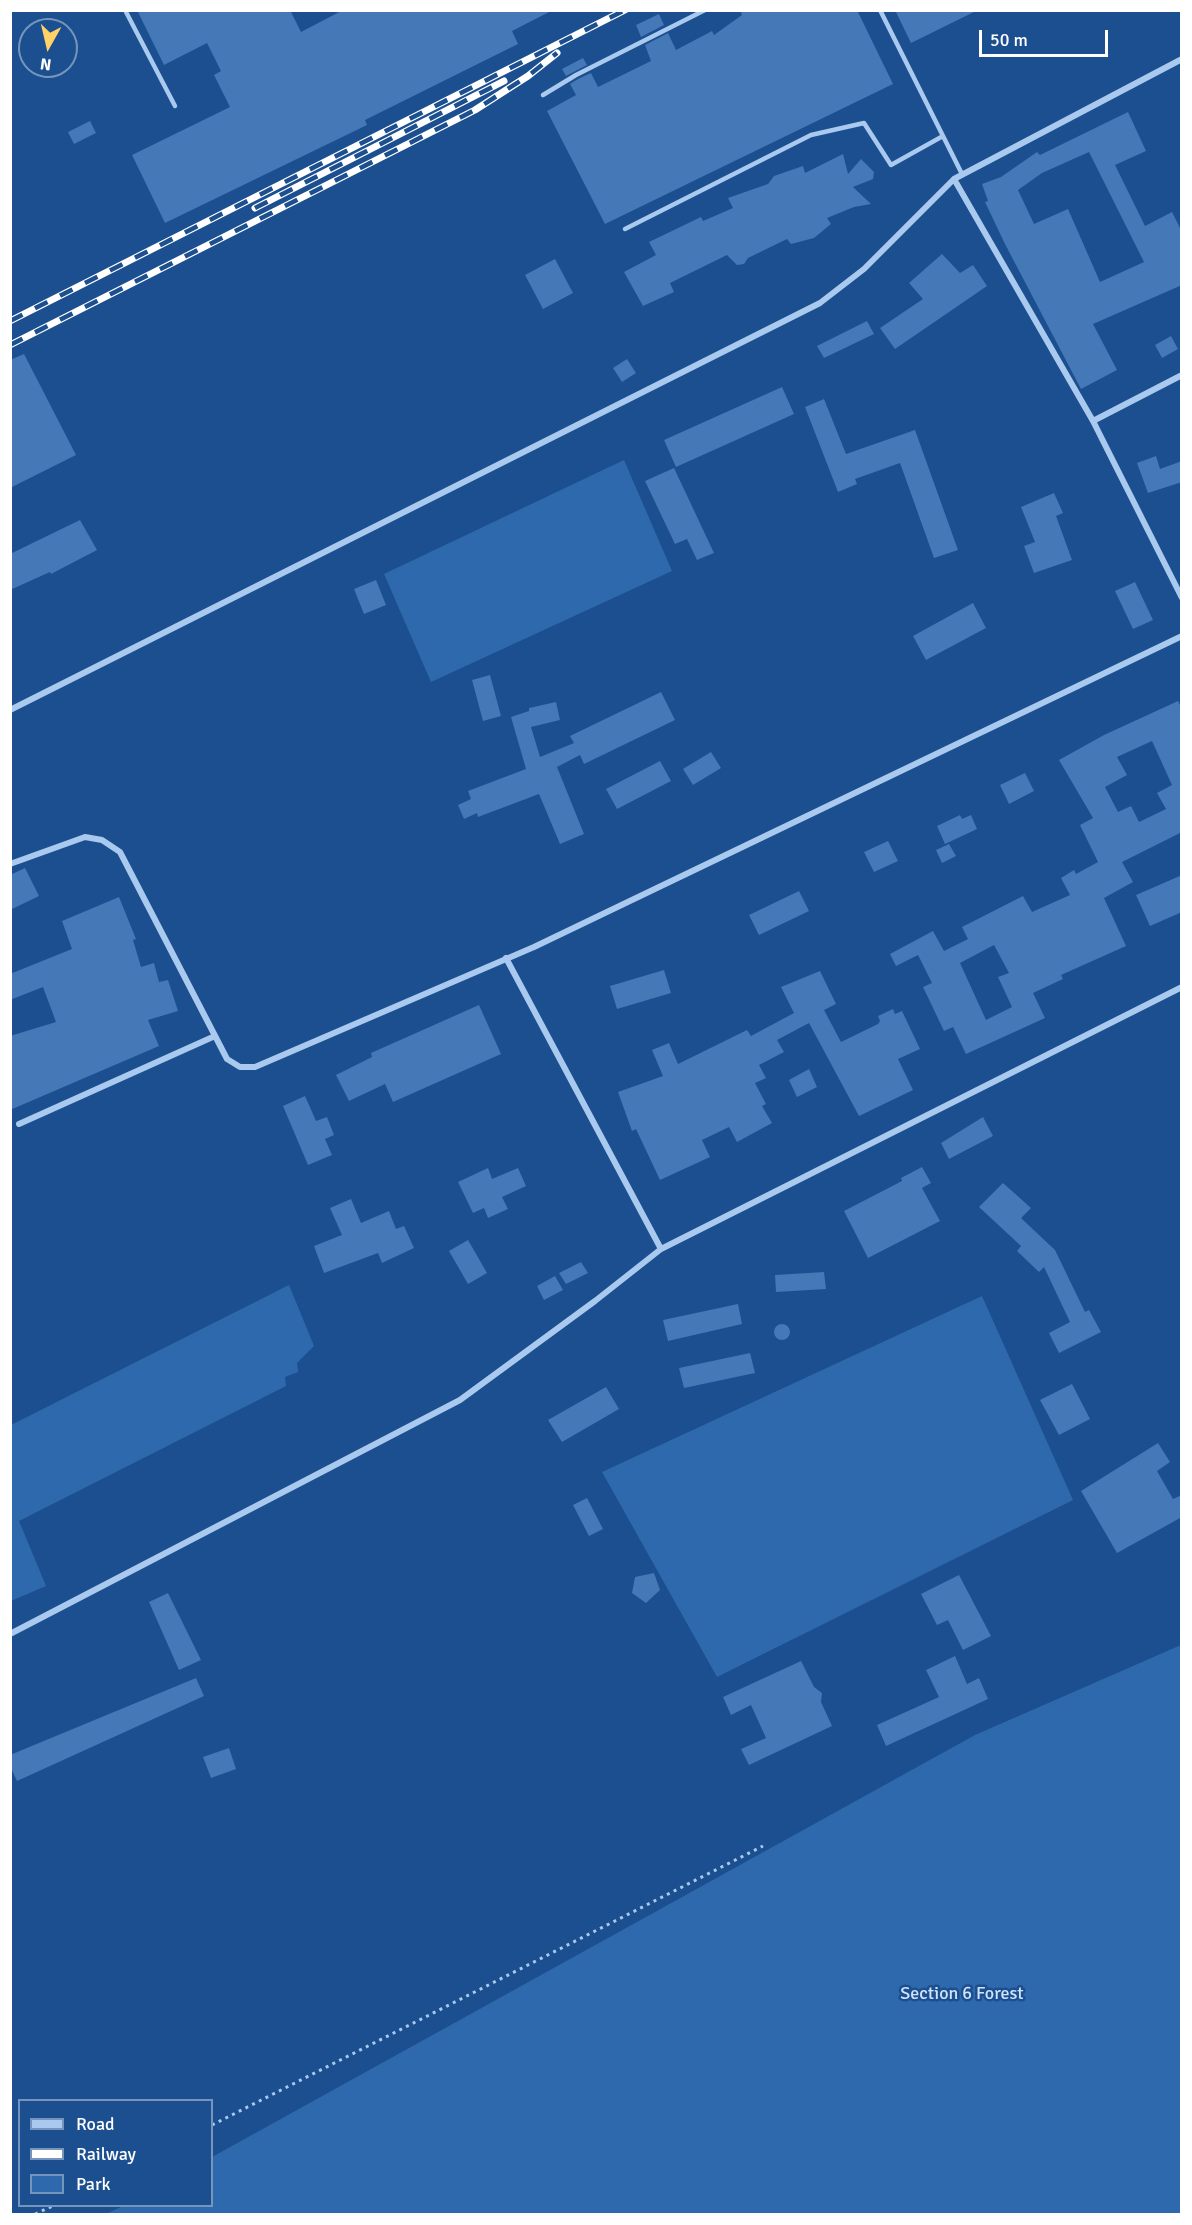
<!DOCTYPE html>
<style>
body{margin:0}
#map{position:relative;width:1192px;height:2225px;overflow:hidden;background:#1b4f8f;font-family:Signika,sans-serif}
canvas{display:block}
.frame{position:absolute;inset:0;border:12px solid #fff;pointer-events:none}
.legend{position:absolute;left:18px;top:2099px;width:195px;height:108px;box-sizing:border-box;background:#1b4f8f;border:2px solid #7695bc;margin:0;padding:8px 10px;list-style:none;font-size:18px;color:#fff}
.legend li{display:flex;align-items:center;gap:12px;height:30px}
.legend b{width:30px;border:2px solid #7695bc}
.north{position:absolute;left:18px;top:18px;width:60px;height:60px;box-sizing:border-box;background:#1b4f8f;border:2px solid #7695bc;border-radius:50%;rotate:188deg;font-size:16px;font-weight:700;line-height:24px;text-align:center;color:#fff}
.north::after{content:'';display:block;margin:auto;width:21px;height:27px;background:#ffd166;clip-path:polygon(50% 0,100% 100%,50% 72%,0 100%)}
.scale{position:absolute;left:979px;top:30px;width:129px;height:27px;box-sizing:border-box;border:3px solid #fff;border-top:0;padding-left:8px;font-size:18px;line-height:21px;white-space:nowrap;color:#fff;-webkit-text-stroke:4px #1b4f8f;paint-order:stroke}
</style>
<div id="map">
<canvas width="1192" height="2225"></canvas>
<div class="frame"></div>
<ul class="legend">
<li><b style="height:8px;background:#a9c9ee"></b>Road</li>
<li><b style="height:8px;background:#fff"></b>Railway</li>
<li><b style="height:16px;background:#2e69ad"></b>Park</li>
</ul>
<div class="north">N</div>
<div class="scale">50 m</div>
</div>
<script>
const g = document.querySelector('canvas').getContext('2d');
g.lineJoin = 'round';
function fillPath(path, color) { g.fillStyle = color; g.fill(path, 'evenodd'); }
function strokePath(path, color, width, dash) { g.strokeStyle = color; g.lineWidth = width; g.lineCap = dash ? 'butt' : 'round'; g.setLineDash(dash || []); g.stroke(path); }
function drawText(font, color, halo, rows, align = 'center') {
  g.font = font + ' Signika,sans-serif'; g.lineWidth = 5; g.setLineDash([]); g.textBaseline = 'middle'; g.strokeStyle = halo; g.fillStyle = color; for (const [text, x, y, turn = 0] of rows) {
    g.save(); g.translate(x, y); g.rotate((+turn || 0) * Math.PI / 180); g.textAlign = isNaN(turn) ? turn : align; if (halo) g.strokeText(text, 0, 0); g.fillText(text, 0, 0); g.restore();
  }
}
const green = new Path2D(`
 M624 460 672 571 431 682 384 574Z
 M289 1285 314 1346 297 1363 298 1372 285 1377 286 1386 19 1521 46 1586 11 1601V1425Z
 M982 1296 1073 1500 717 1677 602 1472Z
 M1181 1645V2214H106L123 2206H212V2157L975 1735Z`);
const building = new Path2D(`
 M137 10H290L301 32 343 10H553L512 31 518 44 365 120 367 125 165 223 132 155 230 107 214 75 221 71 207 43 164 65Z
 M740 10H857L893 84 605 224 547 111 576 95 570 84 578 79 591 73 598 87 651 61 645 45 668 33 676 50 712 31 714 35 742 15Z
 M895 10H978L911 43Z
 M659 14 664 25 641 37 636 25Z
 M583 58 587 65 566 76 562 69Z
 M1128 112 1146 151 1115 165 1145 226 1172 212 1182 232V285L1093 324 1117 370 1081 389 1005 244 985 202 988 201 982 184 1001 177 1037 152 1040 155ZM1089 152 1144 262 1100 282 1068 209 1034 224 1018 190 1042 173Z
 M90 121 96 133 74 144 68 132Z
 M843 154 848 174 861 159 874 172 873 179 853 187 871 204 854 207 827 218 831 224 814 238 791 244 787 239 748 258 744 264 737 265 727 255 670 283 674 292 643 306 624 272 656 255 649 242 701 217 703 221 733 208 728 198 768 184 774 176 803 166 805 173Z
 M942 254 960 273 973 265 987 286 895 349 880 328 923 299 909 283Z
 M555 259 573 293 543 309 525 275Z
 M867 321 874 334 824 358 817 346Z
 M1171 336 1178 349 1162 358 1155 345Z
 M24 354 76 455 10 488V360Z
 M627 359 636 373 622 382 613 368Z
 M782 387 794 414 676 467 664 440Z
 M824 399 846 454 915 430 958 550 934 558 900 463 855 479 857 484 838 492 805 407Z
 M1156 456 1160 469 1182 461V482L1148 493 1137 463Z
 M674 468 714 553 697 560 687 539 675 544 645 481Z
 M1054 493 1063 513 1056 516 1072 560 1034 573 1024 546 1035 542 1021 507Z
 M80 520 97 550 51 574 50 572 10 590V554Z
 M376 580 386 605 364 614 354 589Z
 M1135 582 1153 620 1133 629 1115 591Z
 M973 603 986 628 926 660 913 636Z
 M490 675 501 716 483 721 472 680Z
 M661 692 675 720 584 764 580 755 557 767 584 834 560 844 539 794 478 817 477 813 464 819 458 805 471 799 468 791 526 769 511 717 529 711V708L556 702 560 720 531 727 540 757 574 743 570 736Z
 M1178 701 1182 709V832L1122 862 1133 882 1104 898 1126 946 1061 975 1063 979 1033 993 1045 1018 966 1054 953 1027 944 1031 923 987 932 983 918 955 896 966 890 954 933 931 944 951 968 939 962 927 1023 896 1032 912 1070 895 1061 878 1074 870 1076 874 1098 862 1080 825 1093 818 1059 760 1104 735ZM1152 741 1172 785 1157 793 1166 809 1139 822 1131 806 1118 812 1105 787 1127 775 1117 757ZM994 945 1009 973 998 977 1012 1007 986 1020 960 963Z
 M711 752 721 768 693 785 683 769Z
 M660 761 671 781 617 809 606 789Z
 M1025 773 1034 791 1009 804 1000 785Z
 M960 815 962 819 971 815 977 829 945 844 937 826Z
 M888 841 898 861 874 872 864 852Z
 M949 844 956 856 942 863 936 850Z
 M25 868 39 896 10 910V875Z
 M1182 875V912L1150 926 1136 895Z
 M799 891 809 911 759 935 749 915Z
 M119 897 136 939 133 940 141 967 154 963 159 982 168 980 178 1011 148 1020 159 1046 10 1110V1036L56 1022 43 987 10 1000V974L72 949 62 921Z
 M664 970 671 993 617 1009 610 986Z
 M820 971 836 1004 824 1010 841 1042 878 1024 880 1021 878 1016 893 1009 895 1014 902 1011 920 1049 898 1059 913 1090 859 1116 809 1023 777 1040 784 1052 759 1065 766 1078 755 1083 766 1104 762 1106 772 1123 737 1142 729 1127 702 1140 710 1157 660 1180 636 1129 632 1131 618 1092 663 1076 652 1050 669 1043 678 1064 747 1030 751 1036 794 1013 781 987Z
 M479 1005 501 1054 393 1102 385 1084 349 1101 336 1075 372 1057 371 1053Z
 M809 1069 817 1087 797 1097 789 1080Z
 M305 1096 316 1121 327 1117 334 1135 325 1139 332 1155 308 1165 283 1106Z
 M983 1117 993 1136 949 1159 941 1143Z
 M922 1167 931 1183 922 1188 940 1221 868 1258 844 1211 902 1181 901 1178Z
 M488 1168 492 1179 518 1168 526 1186 502 1197 508 1209 488 1218 484 1208 473 1213 458 1182Z
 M1003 1183 1031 1208 1021 1218 1055 1250 1085 1312 1089 1310 1101 1332 1059 1353 1049 1333 1070 1322 1044 1267 1039 1272 1017 1251 1021 1246 979 1207Z
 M351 1199 361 1223 389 1211 396 1229 404 1226 414 1248 382 1263 378 1253 324 1273 314 1246 342 1235 330 1208Z
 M468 1240 487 1273 468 1284 449 1251Z
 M581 1262 588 1273 566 1284 559 1273Z
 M824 1272 826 1289 776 1292 775 1275Z
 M555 1276 563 1290 544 1300 537 1286Z
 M738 1304 742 1324 668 1341 663 1320Z
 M774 1332a8 8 0 1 1 16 0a8 8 0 1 1-16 0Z
 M750 1353 755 1373 684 1388 679 1368Z
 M1072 1384 1090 1419 1059 1435 1040 1400Z
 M606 1387 619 1409 562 1442 548 1420Z
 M1158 1443 1170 1462 1157 1471 1173 1499 1182 1495V1517L1117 1553 1081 1491Z
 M587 1498 603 1529 589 1536 573 1505Z
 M654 1573 660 1590 646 1603 632 1593 635 1577Z
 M959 1575 991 1636 963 1650 948 1620 937 1625 921 1594Z
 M168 1593 201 1660 179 1670 149 1602Z
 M955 1656 967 1684 979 1678 988 1699 886 1746 877 1725 939 1697 926 1670Z
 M801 1661 814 1687 822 1693 821 1702 832 1726 749 1765 741 1749 766 1738 751 1705 731 1715 723 1697Z
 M196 1678 204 1696 17 1781 10 1766V1755Z
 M229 1748 236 1769 211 1778 203 1757Z`);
const path = new Path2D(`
 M212 2125 763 1846
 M35 2214 53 2206`);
const lane = new Path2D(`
 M125 10 175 106
 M880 10 962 174
 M543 95 576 75 705 10
 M625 229 811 135 864 123 891 165 943 136`);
const street = new Path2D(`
 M954 179 1093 421 1182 598
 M1093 421 1182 375
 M10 710 820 303 864 269 954 179 1182 59
 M10 864 85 837 102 840 120 852 227 1059 240 1067H255L534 947 1182 636
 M506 958 661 1249
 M19 1124 215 1036
 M10 1634 460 1400 595 1301 661 1249 1182 987`);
const rail = new Path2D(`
 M255 208 504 81
 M10 321 625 10
 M10 345 475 110 528 76 557 53`);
const parkNames = [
 ["Section 6 Forest",962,1994]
];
fillPath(green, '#2e69ad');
fillPath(building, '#4478b7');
strokePath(path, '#a9c9ee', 3, [3, 4.5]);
strokePath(lane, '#a9c9ee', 4.5);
strokePath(street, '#a9c9ee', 6);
strokePath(rail, '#fff', 7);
strokePath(rail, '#1b4f8f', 4.5, [14]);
drawText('18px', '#cfe3fa', '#1b4f8f', parkNames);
</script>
